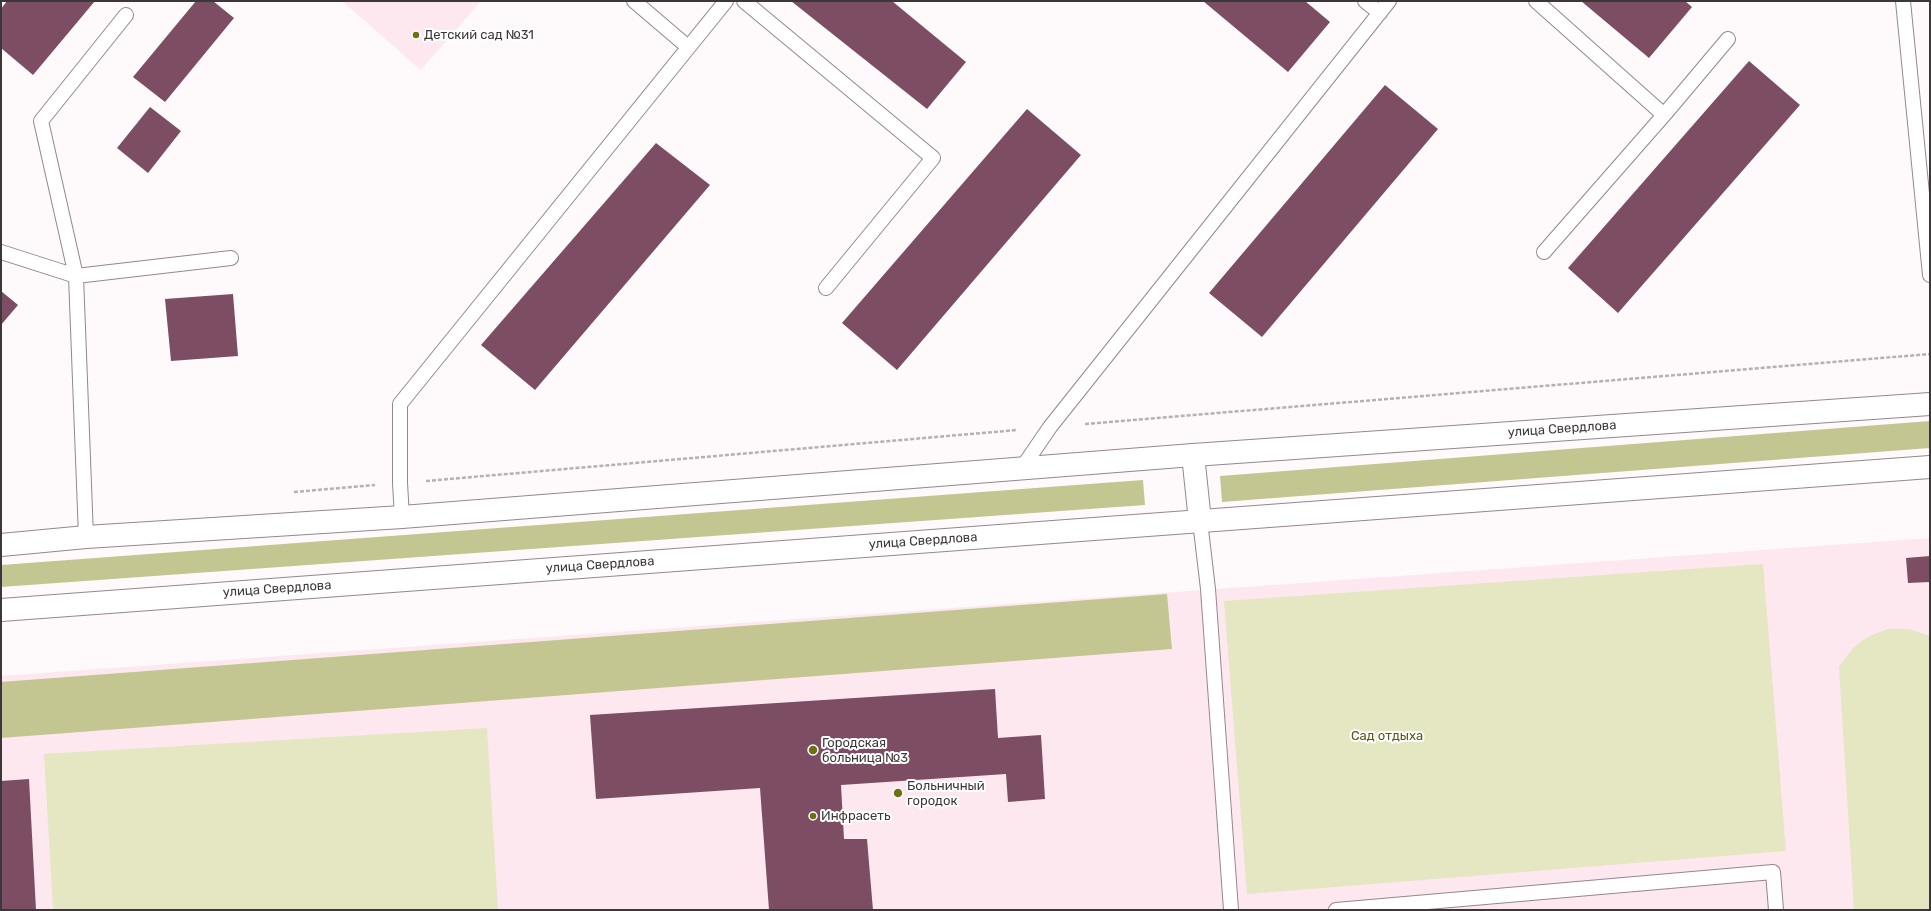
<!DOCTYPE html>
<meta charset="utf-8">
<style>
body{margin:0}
#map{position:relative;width:1931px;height:911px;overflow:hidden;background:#fefafb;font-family:Rubik,sans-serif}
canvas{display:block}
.frame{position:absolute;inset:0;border:2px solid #3e373a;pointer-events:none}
</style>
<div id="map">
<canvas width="1931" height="911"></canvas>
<div class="frame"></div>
</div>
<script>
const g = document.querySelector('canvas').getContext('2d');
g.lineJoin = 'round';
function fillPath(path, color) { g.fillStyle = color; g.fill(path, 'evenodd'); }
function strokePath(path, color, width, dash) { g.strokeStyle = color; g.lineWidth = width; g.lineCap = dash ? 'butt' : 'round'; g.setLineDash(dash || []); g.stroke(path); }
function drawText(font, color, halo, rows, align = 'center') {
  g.font = font + ' Rubik,sans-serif'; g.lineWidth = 4; g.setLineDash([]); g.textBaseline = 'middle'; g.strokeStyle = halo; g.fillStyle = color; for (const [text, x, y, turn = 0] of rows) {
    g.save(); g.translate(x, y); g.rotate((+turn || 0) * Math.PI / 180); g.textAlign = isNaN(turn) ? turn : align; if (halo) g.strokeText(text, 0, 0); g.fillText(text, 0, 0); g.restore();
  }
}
const built = new Path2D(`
 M342 1H481L421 70Z
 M1930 538V910H1V676Z`);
const green = new Path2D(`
 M1763 564 1786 851 1247 894 1224 601Z
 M1888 629H1909L1930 636V910H1854L1839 667C1855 644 1861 638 1888 629Z
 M487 728 498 910H53L44 754Z`);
const forest = new Path2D(`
 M1930 421V448L1222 502 1220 476Z
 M1143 480 1145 505 1 587V565Z
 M1167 594 1172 649 1 738V682Z`);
const building = new Path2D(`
 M7 1H95L33 75 1 48V9Z
 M196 1H213L234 18 165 102 133 77Z
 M791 1H892L966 62 927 109Z
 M1203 1H1305L1330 22 1288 72Z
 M1581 1H1685L1692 7 1649 58Z
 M1749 61 1800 105 1618 313 1568 268Z
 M1385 85 1438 129 1262 337 1209 293Z
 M150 107 181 131 148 173 117 148Z
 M1027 109 1081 155 897 370 842 323Z
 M656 143 710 185 535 390 481 345Z
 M1 291 18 305 1 325Z
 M233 294 238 356 171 361 165 299Z
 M1930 556V582L1908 583 1906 558Z
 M995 689 998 738 1041 735 1045 799 1008 802 1006 774 841 785 844 839H867L873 910H769L760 788 596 799 590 715Z
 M29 779 36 910H1V781Z`);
const path = new Path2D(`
 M1085 424 1930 354
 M426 481 1017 430
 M294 492 375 485`);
const service = new Path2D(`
 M634 1 688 47
 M744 1 933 158 826 288
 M1365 1 1380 13
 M1536 1 1664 115 1544 252
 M1903 1 1930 275
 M126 15 41 121 76 276 231 258
 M1664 115 1728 39
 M1 252 76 276 86 537
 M1022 468 1050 427 1389 1
 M402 517 400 483V404L726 1
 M1200 521 1208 589 1231 910
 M1336 910 1773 872 1776 910`);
const minor = new Path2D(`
 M1193 455 1200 521`);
const tertiary = new Path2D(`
 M1 545 86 537 402 517 1193 455 1930 404
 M1 610 1930 467`);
const markers = [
 [416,35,4,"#6f6f13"],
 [813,750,5,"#6f6f13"],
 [898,793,5,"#6f6f13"],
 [813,816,4,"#6f6f13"]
];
const poiNames = [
 ["Детский сад №31",424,35],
 ["Городская",822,743],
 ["больница №3",822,758],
 ["Больничный",907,786],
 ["городок",907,801],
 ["Инфрасеть",821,816]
];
const streetNames = [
 ["улица Свердлова",1562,429,-4],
 ["улица Свердлова",923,541,-4],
 ["улица Свердлова",600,565,-4],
 ["улица Свердлова",277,589,-4]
];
const parkNames = [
 ["Сад отдыха",1387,736]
];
fillPath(built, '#fde8f0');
fillPath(green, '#e4e7c2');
fillPath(forest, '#c4c692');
fillPath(building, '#7c4d63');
strokePath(service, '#96868d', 16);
strokePath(minor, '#96868d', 24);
strokePath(tertiary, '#96868d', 24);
strokePath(path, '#b5b0b1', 2.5, [4, 2]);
strokePath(service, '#fff', 14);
strokePath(minor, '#fff', 22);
strokePath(tertiary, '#fff', 22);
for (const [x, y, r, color] of markers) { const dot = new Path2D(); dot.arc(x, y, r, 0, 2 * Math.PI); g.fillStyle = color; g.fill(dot); strokePath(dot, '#fff', 1.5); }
drawText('13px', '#3e373a', '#fff', poiNames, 'left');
drawText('13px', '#3e373a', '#fff', streetNames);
drawText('13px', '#56571c', '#fff', parkNames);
</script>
